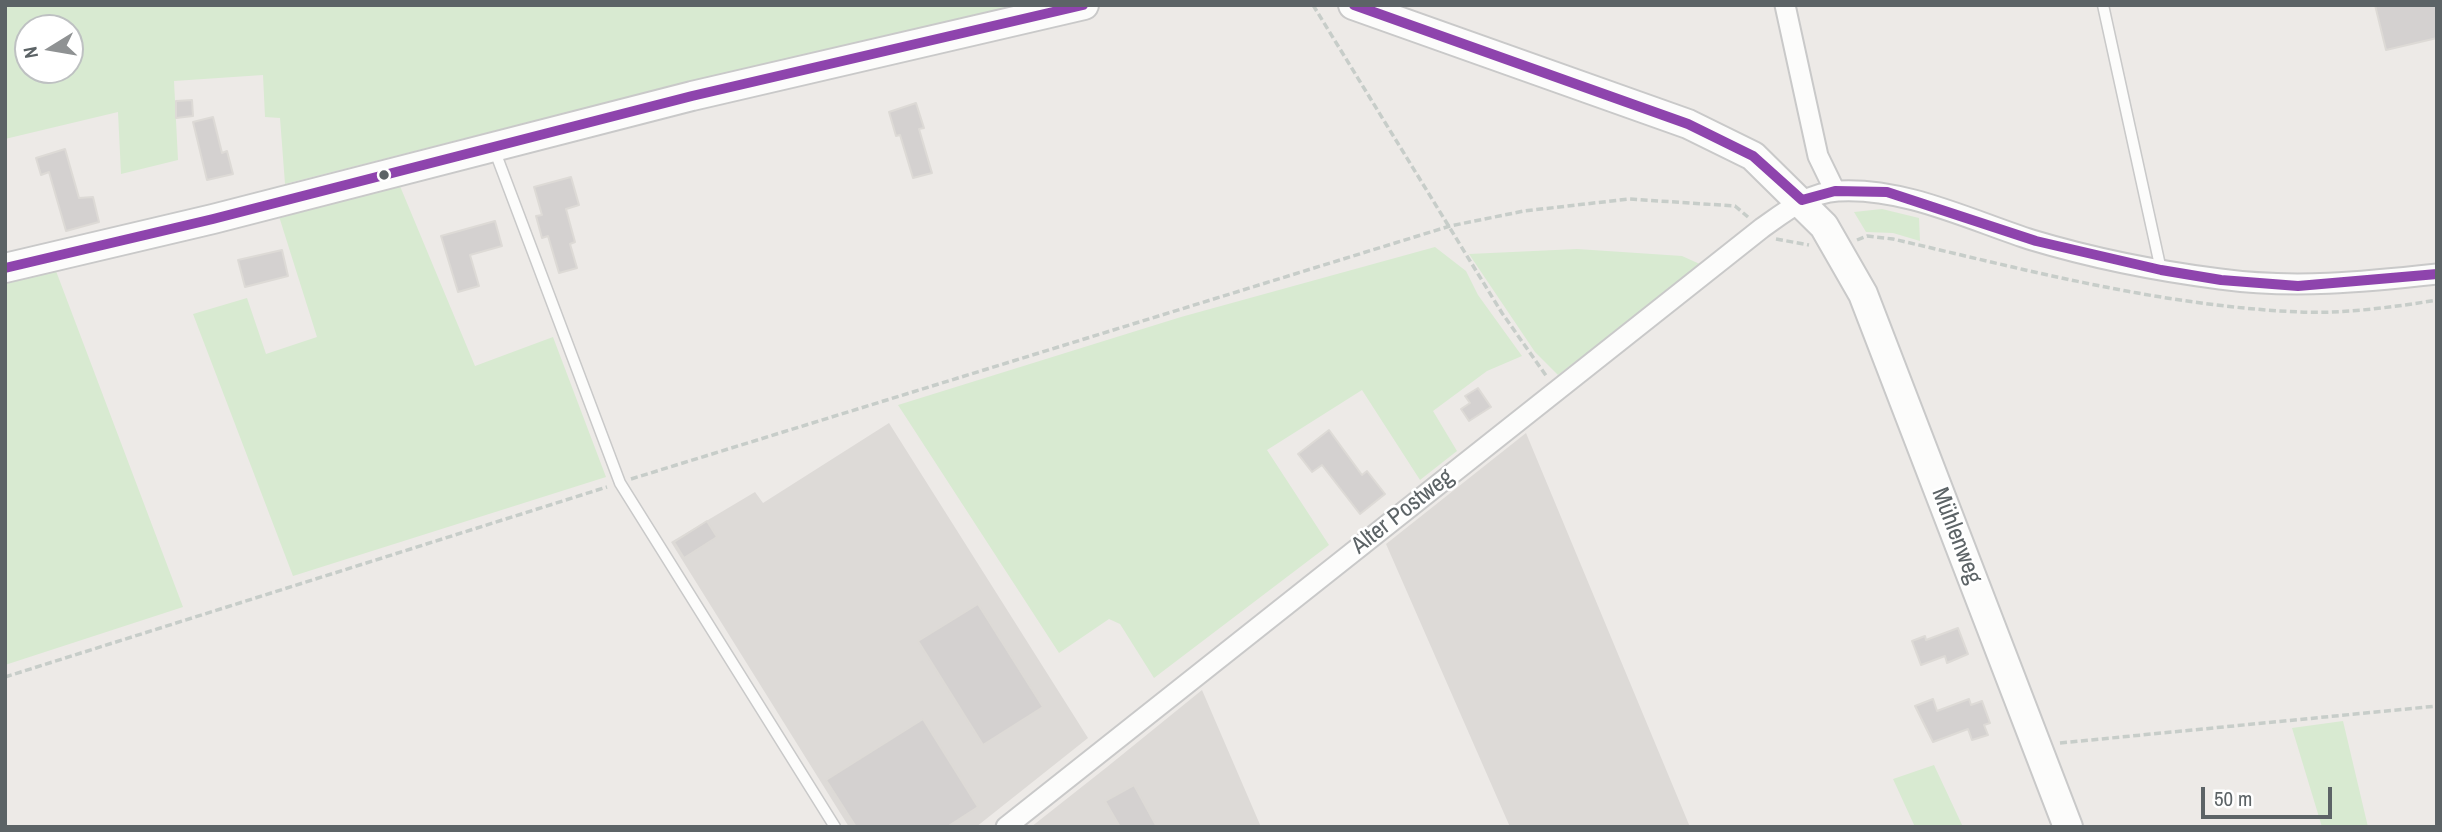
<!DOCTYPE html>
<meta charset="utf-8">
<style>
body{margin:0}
#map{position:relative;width:2442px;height:832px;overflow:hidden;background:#edeae7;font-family:"Archivo Narrow",sans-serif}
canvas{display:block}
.frame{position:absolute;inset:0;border:7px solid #5c6366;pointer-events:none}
.north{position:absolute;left:14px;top:14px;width:70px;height:70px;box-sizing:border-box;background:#fff;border:2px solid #bec1c2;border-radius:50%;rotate:259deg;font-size:19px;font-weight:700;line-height:28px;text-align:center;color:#5c6366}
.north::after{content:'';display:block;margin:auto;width:24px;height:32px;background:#8f9293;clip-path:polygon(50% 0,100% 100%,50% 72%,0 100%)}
.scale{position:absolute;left:2201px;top:787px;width:131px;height:32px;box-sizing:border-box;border:4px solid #5c6366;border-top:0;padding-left:9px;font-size:21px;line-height:24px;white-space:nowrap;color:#5c6366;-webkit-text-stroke:5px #fff;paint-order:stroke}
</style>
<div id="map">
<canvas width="2442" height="832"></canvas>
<div class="frame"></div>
<div class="north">N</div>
<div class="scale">50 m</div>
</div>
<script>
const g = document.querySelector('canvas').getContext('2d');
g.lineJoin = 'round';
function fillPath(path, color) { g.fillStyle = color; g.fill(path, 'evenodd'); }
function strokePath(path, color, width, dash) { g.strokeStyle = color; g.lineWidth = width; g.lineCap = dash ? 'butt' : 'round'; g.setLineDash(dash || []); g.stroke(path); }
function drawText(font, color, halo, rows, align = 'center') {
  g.font = font + ' "Archivo Narrow",sans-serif'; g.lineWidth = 5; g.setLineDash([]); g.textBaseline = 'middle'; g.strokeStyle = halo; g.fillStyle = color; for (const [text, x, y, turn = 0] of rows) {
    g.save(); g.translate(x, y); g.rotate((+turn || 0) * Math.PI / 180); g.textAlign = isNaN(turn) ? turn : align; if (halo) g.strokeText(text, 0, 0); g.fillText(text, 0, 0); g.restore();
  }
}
const industrial = new Path2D(`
 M889 423 1088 738 976 827H849L671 542 755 492 763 503Z
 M1526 433 1690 827H1510L1386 544Z
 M1202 690 1261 827H1031L1107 767Z`);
const green = new Path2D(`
 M5 5H1028L649 98 545 118 285 184 280 118 265 117 263 75 174 81 178 160 121 174 118 112 5 139ZM28 28H70V70H28Z
 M397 179 475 366 553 337 606 477 293 576 193 314 247 298 266 354 317 337 277 210Z
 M1882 209 1919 218 1920 241 1893 233 1866 232 1854 212Z
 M1435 247 1466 271 1478 295 1522 356 1487 371 1433 411 1457 451 1420 480 1362 390 1267 450 1329 545 1154 678 1120 624 1109 619 1059 653 898 405 1181 317Z
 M1577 249 1682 256 1702 265 1558 375 1535 352 1469 254Z
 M56 271 183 607 5 665V284Z
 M2343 721 2368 827H2322L2292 728Z
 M1934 765 1963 827H1915L1893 779Z`);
const building = new Path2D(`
 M2375 5H2437V38L2386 50Z
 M192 100 193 116 176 118V101Z
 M916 103 924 128 919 129 932 173 913 178 900 135 896 136 889 112Z
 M213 117 222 153 227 151 233 174 207 180 193 122Z
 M65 149 79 198 93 197 99 222 66 231 49 172 41 175 36 158Z
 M571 177 579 205 566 209 575 242 570 244 577 268 559 273 548 236 542 238 536 216 542 215 534 187Z
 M495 221 502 246 470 255 479 286 458 292 441 236Z
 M282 250 288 276 245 287 238 260Z
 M1478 388 1491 407 1469 421 1461 409 1470 403 1465 396Z
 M1329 430 1362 475 1367 471 1385 494 1360 514 1322 465 1312 472 1298 454Z
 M707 521 717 537 684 558 674 542Z
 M978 604 1043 707 983 745 918 641Z
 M1958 628 1968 654 1947 663 1945 656 1921 665 1912 641 1925 636 1926 640Z
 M1933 699 1937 711 1969 699 1971 705 1982 701 1990 723 1984 725 1988 735 1972 740 1968 729 1933 742 1915 706Z
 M923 719 978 807 947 827H856L826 780Z
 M1134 785 1157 827H1120L1105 801Z`);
const path = new Path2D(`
 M1313 5 1502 313 1547 377
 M1776 239 1809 245
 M1857 240 1867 236 1893 239C2027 270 2161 306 2300 312 2342 314 2395 307 2437 300
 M631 479 1450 226 1524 211 1629 199 1735 206 1748 217
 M5 677 607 487
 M2060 743 2437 706`);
const lane = new Path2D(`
 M2103 5 2161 270
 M494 149 620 483 835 827`);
const street = new Path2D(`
 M1785 5 1818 156 1835 191
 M1006 827 1762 228C1786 211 1808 193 1838 191 1904 187 1970 220 2032 240 2092 258 2157 271 2220 279 2293 289 2364 282 2437 274`);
const secondary = new Path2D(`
 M1353 5 1688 124 1753 156 1824 226 1863 294 2068 827
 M5 268 213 219 692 96 1084 5`);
const bus1 = new Path2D(`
 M1354 5 1688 124 1753 156 1802 200
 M1802 200 1835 191 1887 192 2036 241 2161 270 2221 280 2298 286 2437 274
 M5 268 213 219 692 96 1083 5`);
const markers = [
 [384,175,6,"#5c6366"]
];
const streetNames = [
 ["Alter Postweg",1403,512,-38],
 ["Mühlenweg",1956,536,69]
];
fillPath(industrial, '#dddad7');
fillPath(green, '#d8ead1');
fillPath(building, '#d4d1d0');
strokePath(building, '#dddad6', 2);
strokePath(lane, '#c9c9c9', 13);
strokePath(street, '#c9c9c9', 23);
strokePath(secondary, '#c9c9c9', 32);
strokePath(path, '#c7cdc9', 3.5, [7, 3.5]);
strokePath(lane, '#fcfcfb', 10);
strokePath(street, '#fcfcfb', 19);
strokePath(secondary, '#fcfcfb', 28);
strokePath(bus1, '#8e44ad', 10);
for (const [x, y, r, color] of markers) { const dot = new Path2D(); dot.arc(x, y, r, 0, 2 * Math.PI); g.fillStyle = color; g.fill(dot); strokePath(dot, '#fff', 2.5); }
drawText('24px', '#5c6366', '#fff', streetNames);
</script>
